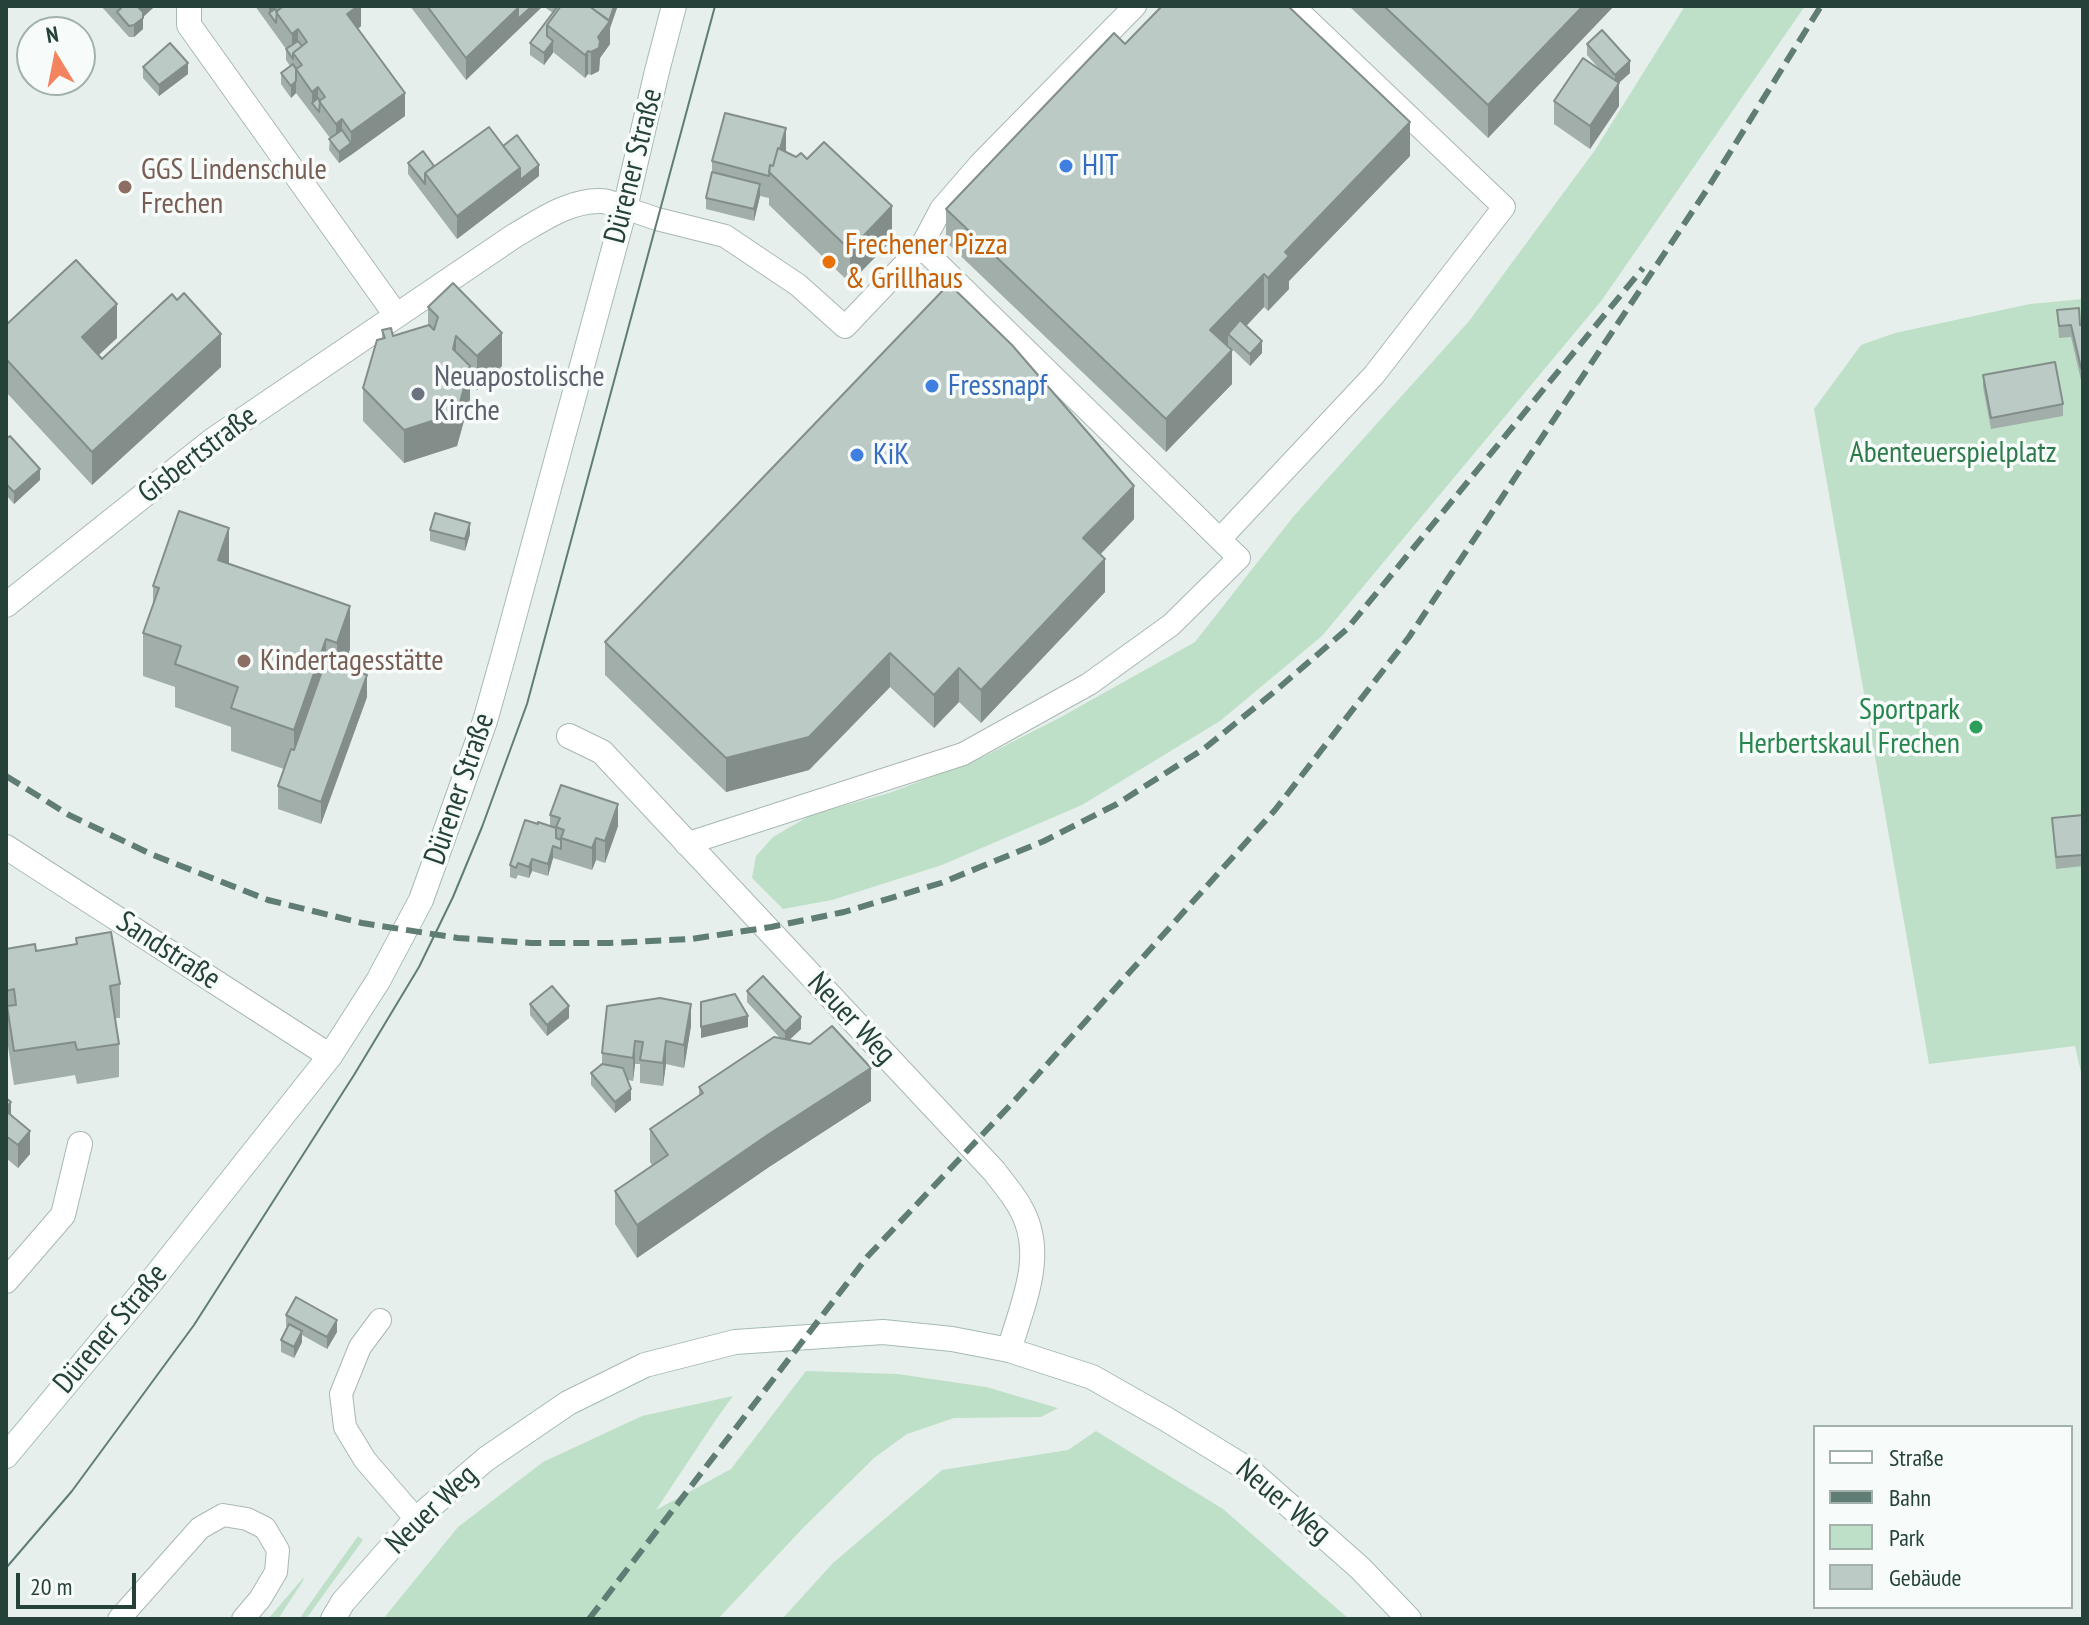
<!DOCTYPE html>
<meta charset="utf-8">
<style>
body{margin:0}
#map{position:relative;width:2089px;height:1625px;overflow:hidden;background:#e6efeb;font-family:"PT Sans Narrow",sans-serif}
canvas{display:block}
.frame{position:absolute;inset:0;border:8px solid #24423a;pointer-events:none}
.legend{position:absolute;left:1813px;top:1425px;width:260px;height:184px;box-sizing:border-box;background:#f7fbf9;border:2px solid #a3b1ad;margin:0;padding:10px 14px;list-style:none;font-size:24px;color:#24423a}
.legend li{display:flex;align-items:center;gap:16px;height:40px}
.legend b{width:40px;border:2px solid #a3b1ad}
.north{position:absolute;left:16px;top:16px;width:80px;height:80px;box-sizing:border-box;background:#f7fbf9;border:2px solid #a3b1ad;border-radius:50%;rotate:350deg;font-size:22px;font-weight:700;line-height:32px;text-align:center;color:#24423a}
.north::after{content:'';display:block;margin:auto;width:28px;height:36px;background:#f4845f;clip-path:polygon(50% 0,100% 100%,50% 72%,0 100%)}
.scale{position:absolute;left:16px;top:1573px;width:120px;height:36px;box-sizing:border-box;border:4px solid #24423a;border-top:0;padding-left:10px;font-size:24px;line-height:28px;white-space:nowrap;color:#24423a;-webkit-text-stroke:6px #f7fbf9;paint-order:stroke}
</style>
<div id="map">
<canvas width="2089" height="1625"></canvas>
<div class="frame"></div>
<ul class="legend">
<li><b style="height:10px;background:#fff"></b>Straße</li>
<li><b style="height:10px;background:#5f7d75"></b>Bahn</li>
<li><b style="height:22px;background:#bfe0c8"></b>Park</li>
<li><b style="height:22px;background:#bbcac4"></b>Gebäude</li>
</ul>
<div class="north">N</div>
<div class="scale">20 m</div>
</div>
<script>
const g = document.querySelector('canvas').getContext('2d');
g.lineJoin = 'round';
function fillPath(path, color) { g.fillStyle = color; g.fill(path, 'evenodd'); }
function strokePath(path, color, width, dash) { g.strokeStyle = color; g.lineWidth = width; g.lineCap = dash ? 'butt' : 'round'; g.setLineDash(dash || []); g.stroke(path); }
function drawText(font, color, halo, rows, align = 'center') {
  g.font = font + ' "PT Sans Narrow",sans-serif'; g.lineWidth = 7; g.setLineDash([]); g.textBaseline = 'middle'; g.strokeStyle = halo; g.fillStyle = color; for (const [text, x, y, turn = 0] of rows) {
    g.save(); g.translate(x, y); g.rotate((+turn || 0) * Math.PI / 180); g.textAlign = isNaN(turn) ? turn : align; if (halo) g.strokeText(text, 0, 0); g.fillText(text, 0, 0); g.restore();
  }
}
const green = new Path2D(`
 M1685 6H1805L1602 300 1322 636 1220 721 1082 805 942 865 832 900 783 909 752 878 756 856 773 837 811 815 889 793 981 758 1061 717 1195 642 1293 517 1469 321 1595 150Z
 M2083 299V1081L2075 1046 1929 1064 1814 409 1861 345 1895 333 2030 304Z
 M806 1371 898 1374 986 1387 1058 1408 1041 1417 954 1418 907 1434 874 1458 802 1529 718 1619H383L458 1527 543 1462 642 1416 733 1396 715 1421 656 1510 731 1469Z
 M1096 1431 1223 1509 1349 1619H782L833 1563 942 1470 1068 1450Z
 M358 1536 363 1540 306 1619H299Z
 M304 1577 303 1581 278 1619H268Z`);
const service = new Path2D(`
 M625 208 657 219 725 236 798 285 845 327 921 247 941 209 980 164 1135 6
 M1220 539 1374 375 1504 207 1293 6
 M686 844 963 754 1089 684 1171 625 1239 558 921 247
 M380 1320 360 1347 341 1394 345 1427 365 1460 416 1519
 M119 1619 200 1528 223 1515 247 1519 265 1528 278 1550 276 1572 260 1599 243 1619`);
const minor = new Path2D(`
 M189 6V25L396 315
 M6 605 213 440 514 236C540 221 569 200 601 201 609 201 618 206 625 208
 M569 736 602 752 994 1171C1003 1183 1013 1194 1020 1207 1047 1253 1023 1303 1009 1350
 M6 847 330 1056
 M6 1281 63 1215 80 1144`);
const secondary = new Path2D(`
 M6 1456 146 1288 330 1056 378 981 421 900 485 721 503 657 625 208 657 71 674 6
 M333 1619 343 1602 416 1519 486 1459 568 1403 645 1365 735 1342 883 1332 952 1339 1009 1350 1092 1377 1166 1419 1249 1470 1360 1568 1409 1619`);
const tram = new Path2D(`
 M6 1568 72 1491 194 1325 354 1075 419 967 453 897 482 827 527 704 715 6`);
const rail = new Path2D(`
 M6 776 69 815 153 855 268 900 362 923 458 938 531 943H610L691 939 771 927 844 912 941 883 1044 841 1117 804 1205 748 1274 692 1347 629 1643 268
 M589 1619 868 1256 1015 1100 1275 810 1409 637 1706 191 1821 6`);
const wall = new Path2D(`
 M101 6H153V8L143 16V29L134 37H129Z
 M255 6H361V26L358 29 405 116 339 163 329 150 330 138 312 114 296 93 291 98 281 84V73L290 66 286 60V49Z
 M410 6H617V8L610 28V44L600 58 599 71 591 75 588 74 585 78 553 52 544 65 530 55V43L553 13 543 6 466 80Z
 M1349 6H1614L1488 138Z
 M1125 44 1410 156 1289 281V289L1268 311 1264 307 1246 326 1262 353 1250 366 1228 345 1227 346 1232 384 1166 452 946 242V209Z
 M1587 44 1630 73 1619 83V106L1590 149 1554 124V101L1601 71 1587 55Z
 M143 67 188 74 159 96 143 78Z
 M503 146 539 176 457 239 408 174V163L434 166Z
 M785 152 892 240 850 283 769 205V198L760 196 754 221 706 209V198L712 172V161Z
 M428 307 502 366 477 390 470 382V399L457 446 404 463 363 421V388L382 339V330L393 336 428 326Z
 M2057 310 2080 325H2083V379L2081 380 2071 337 2059 338Z
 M6 325 117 338 99 355 102 359 221 367 92 485 6 392Z
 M1983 375 2063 404V416L1991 429 1983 387Z
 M6 439 40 480 14 504 6 495Z
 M1134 519 1100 555 1105 592 981 723 959 702 934 728 890 687 809 770 726 792 605 675V642Z
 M430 530 470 534 465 551 430 541Z
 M229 563 350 649 344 666 367 697 321 824 278 809V786L284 769 231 751V727L175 707V687L143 676V633L153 607V586Z
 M550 815 618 826 605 863 596 860 592 870 553 858 548 876 532 871 529 878 518 875 516 879 510 877V865L538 824 550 826Z
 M2083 815V866L2056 869 2052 818Z
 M76 938 120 984V1018H115L119 1044V1077L77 1084 75 1075 14 1085 7 1040 6 1024V949L36 951 76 944Z
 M747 991 801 1029 789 1040 871 1101 769 1167 637 1258 615 1224V1191L652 1165 650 1162V1129L699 1096V1087L780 1038 747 1002Z
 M530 1004 569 1018 547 1036 530 1015Z
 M607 1006 691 1026 684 1068 666 1064 663 1086 640 1083V1064H635L633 1081 628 1080 631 1100 615 1113 591 1085V1073L602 1064V1053Z
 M6 1098 10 1114 30 1154 18 1168 6 1158Z
 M286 1315 337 1332 327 1349 302 1335V1342L294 1358 281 1352V1340L288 1327 286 1326Z`);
const shadedWall = new Path2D(`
 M140 6H153V8L140 20Z
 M269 6H275V20L269 13Z
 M358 6H361V26L347 37V14Z
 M532 6H543L466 80V58L518 8Z
 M614 6H617V8L610 28V44L600 58 599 71 591 75V52Z
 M1583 6H1614L1488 138V105Z
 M143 18V29L134 37V25Z
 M298 29V52L293 53 292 57V34Z
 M553 41V53L544 65V53Z
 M588 51V74L585 78V55Z
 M1630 61V73L1615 86V75Z
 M188 63V74L159 96V85Z
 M296 81V93L291 98V86Z
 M1619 83V106L1590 149V126Z
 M318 87V110L312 103V92Z
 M405 93V116L351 155V132Z
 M342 119V142L336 147V124Z
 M1410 122V156L1289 281V289L1268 311V278L1285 252Z
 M786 128V151L778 180 773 176Z
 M351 143V155L339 163V152Z
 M539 165V176L520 191V180Z
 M520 168V191L457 239V216Z
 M760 184V196L754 221V209Z
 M892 206V240L850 283V250Z
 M1264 274V307L1234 339 1228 334V345L1210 363V330Z
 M117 304V338L82 370V337Z
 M502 333V366L477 390V356Z
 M221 334V367L92 485V452Z
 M456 336V369L453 349Z
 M1262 341V353L1250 366V354Z
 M1232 350V384L1166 452V419Z
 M470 366V399L457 446 404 463V430Z
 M40 469V480L14 504V492Z
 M1134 486V519L1083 572V538Z
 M470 523V534L465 551V539Z
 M229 528V572L218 560Z
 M1105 559V592L981 723V690Z
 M350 606V649L337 686V643Z
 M326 639V682L294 773V730Z
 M890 653V687L809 770 726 792V758Z
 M959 668V702L934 728V695Z
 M367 675V697L321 824V802Z
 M618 804V826L605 863V841Z
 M596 838V860L592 870V848Z
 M553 846V858L548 876V864Z
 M532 859V871L529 878V867Z
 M691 1004V1026L684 1068V1045Z
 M569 1006V1018L547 1036V1025Z
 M748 1016V1027L701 1038V1027Z
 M801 1017V1029L785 1044V1032Z
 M635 1041V1064L633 1081V1058Z
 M666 1041V1064L663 1086V1063Z
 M871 1068V1101L769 1167 637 1258V1225L769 1134Z
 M631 1089V1100L615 1113V1102Z
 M11 1102V1114L6 1119V1108Z
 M30 1131V1154L18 1168V1145Z
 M337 1320V1332L327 1349V1337Z
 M302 1331V1342L294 1358V1347Z`);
const building = new Path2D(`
 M123 6H137L143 12V18L134 25 129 26 117 12Z
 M281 6H358L347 14 405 93 351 132 342 119 336 124 319 101 325 97 318 87 312 92 296 69 302 65 293 53 307 42 298 29 292 34 276 12 282 7Z
 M427 6H516L518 8 466 58Z
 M516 6H532L518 19V8Z
 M558 6H561L547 25V36L553 41 544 53 530 43Z
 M561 6H589L610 21 598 37 600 41 599 48 591 52 588 51 585 55 547 25Z
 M589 6H614L609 21Z
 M1162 6H1288L1410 122 1285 252 1289 256 1268 278 1264 274 1210 330 1232 350 1166 419 946 209 1114 33 1125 44Z
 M1384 6H1583L1488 105Z
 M275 9 277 11 276 23 269 13Z
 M1602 30 1630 61 1615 75 1587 44Z
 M298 41 302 46 293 53V59L286 49Z
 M170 43 188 63 159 85 143 67Z
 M1583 58 1619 83 1590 126 1554 101Z
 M293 64 296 69V81L291 86 281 73Z
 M318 98 320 101 319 112 312 103Z
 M725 113 786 128 780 149 778 148 773 166 770 165 769 176 712 161Z
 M489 127 520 168 457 216 425 173Z
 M342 130 351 143 339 152 329 139Z
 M517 135 539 165 520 180V168L503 146Z
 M824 142 892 206 850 250 769 172 770 165 773 166 778 148 796 157 801 153 807 159Z
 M423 151 434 166 425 173V184L408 163Z
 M712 172 760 184 754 209 706 198Z
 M76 260 117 304 82 337 102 359 172 294 177 300 184 293 221 334 92 452 6 359V325Z
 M453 283 502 333 477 356 456 336 453 349 470 366 457 413 404 430 363 388 377 340 385 338 382 330 391 328 393 336 429 325 434 330 438 317 428 307Z
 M949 284 1012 345 1134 486 1083 538 1105 559 981 690 959 668 934 695 890 653 809 737 726 758 605 642Z
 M2079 308 2080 325H2083V368H2081L2071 325 2059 326 2057 310Z
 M1240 320 1262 341 1250 354 1228 334Z
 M2055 362 2063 404 1991 418 1983 375Z
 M10 436 40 469 14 492 6 484V439Z
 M179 511 229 528 218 560 350 606 337 643 326 639 294 730 231 708 238 687 175 664 181 646 143 633 159 588 153 586Z
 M435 513 470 523 465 539 430 530Z
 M326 660 367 675 321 802 278 786 291 749 294 750Z
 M561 785 618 804 605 841 596 838 592 848 561 838 564 830 556 827 560 818 550 815Z
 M2083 815V855L2056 857 2052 818Z
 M525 820 538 824V822L556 828V838L561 840V849L553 846 548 864 532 859 529 867 518 863 516 868 510 865Z
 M111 932 120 984 110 986 119 1044 77 1050 75 1042 14 1051 7 1006 16 1005 14 989 6 991V949L35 944 36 951 77 944 76 938Z
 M763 976 801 1017 785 1032 747 991Z
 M552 986 569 1006 547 1025 530 1004Z
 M735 994 748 1016 701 1027V1002Z
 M660 998 691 1004 684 1045 666 1041 663 1063 640 1060 643 1042 635 1041 633 1058 602 1053 607 1006Z
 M832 1026 871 1068 769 1134 637 1225 615 1191 668 1155 650 1129 703 1093 699 1087 774 1037 810 1044Z
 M602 1064 623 1068 631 1089 615 1102 591 1073Z
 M6 1098 11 1102 6 1108Z
 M6 1111 30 1131 18 1145 6 1136Z
 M296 1297 337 1320 327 1337 286 1315Z
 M289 1324 302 1331 294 1347 281 1340Z`);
const markers = [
 [1066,166,8,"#3f7fe0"],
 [125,187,8,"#8d6e63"],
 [829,262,8,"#e8710a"],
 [932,386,8,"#3f7fe0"],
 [418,394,8,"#6b7280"],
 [857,455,8,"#3f7fe0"],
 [244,661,8,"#8d6e63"],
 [1976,727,8,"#2e9e5b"]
];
const streetNames = [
 ["Dürener Straße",634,166,-76],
 ["Gisbertstraße",198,455,-37],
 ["Dürener Straße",460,789,-71],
 ["Sandstraße",168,951,33],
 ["Neuer Weg",851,1019,47],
 ["Dürener Straße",111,1329,-50],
 ["Neuer Weg",1283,1502,40],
 ["Neuer Weg",432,1510,-44]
];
const shopNames = [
 ["HIT",1082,166],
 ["Fressnapf",948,386],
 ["KiK",873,455]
];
const educationNames = [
 ["GGS Lindenschule",141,170],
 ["Frechen",141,204],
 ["Kindertagesstätte",260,661]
];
const foodNames = [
 ["Frechener Pizza",845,245],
 ["& Grillhaus",845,279]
];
const worshipNames = [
 ["Neuapostolische",434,377],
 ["Kirche",434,411]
];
const parkNames = [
 ["Abenteuerspielplatz",1953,453]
];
const leisureNames = [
 ["Sportpark",1960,710],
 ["Herbertskaul Frechen",1960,744]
];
fillPath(green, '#bfe0c8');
strokePath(service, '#a8b8b2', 24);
strokePath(minor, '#a8b8b2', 26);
strokePath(secondary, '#a4bbb3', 26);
strokePath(service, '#fff', 22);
strokePath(minor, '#fff', 24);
strokePath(secondary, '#fff', 24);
strokePath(tram, '#5f7d75', 2);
strokePath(rail, '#5f7d75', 6, [16, 8]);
fillPath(wall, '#a1aea9');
fillPath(shadedWall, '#838d89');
fillPath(building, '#bbcac4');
strokePath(building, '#838d89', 2);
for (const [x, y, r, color] of markers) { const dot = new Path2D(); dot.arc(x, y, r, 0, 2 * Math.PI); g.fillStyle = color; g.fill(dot); strokePath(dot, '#f7fbf9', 3); }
drawText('30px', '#24423a', '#f7fbf9', streetNames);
drawText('30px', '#366cbe', '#f7fbf9', shopNames, 'left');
drawText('30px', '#785e54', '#f7fbf9', educationNames, 'left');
drawText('30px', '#c56008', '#f7fbf9', foodNames, 'left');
drawText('30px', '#5b616d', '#f7fbf9', worshipNames, 'left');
drawText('30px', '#2d7a4b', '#f7fbf9', parkNames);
drawText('30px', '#27864d', '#f7fbf9', leisureNames, 'right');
</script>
